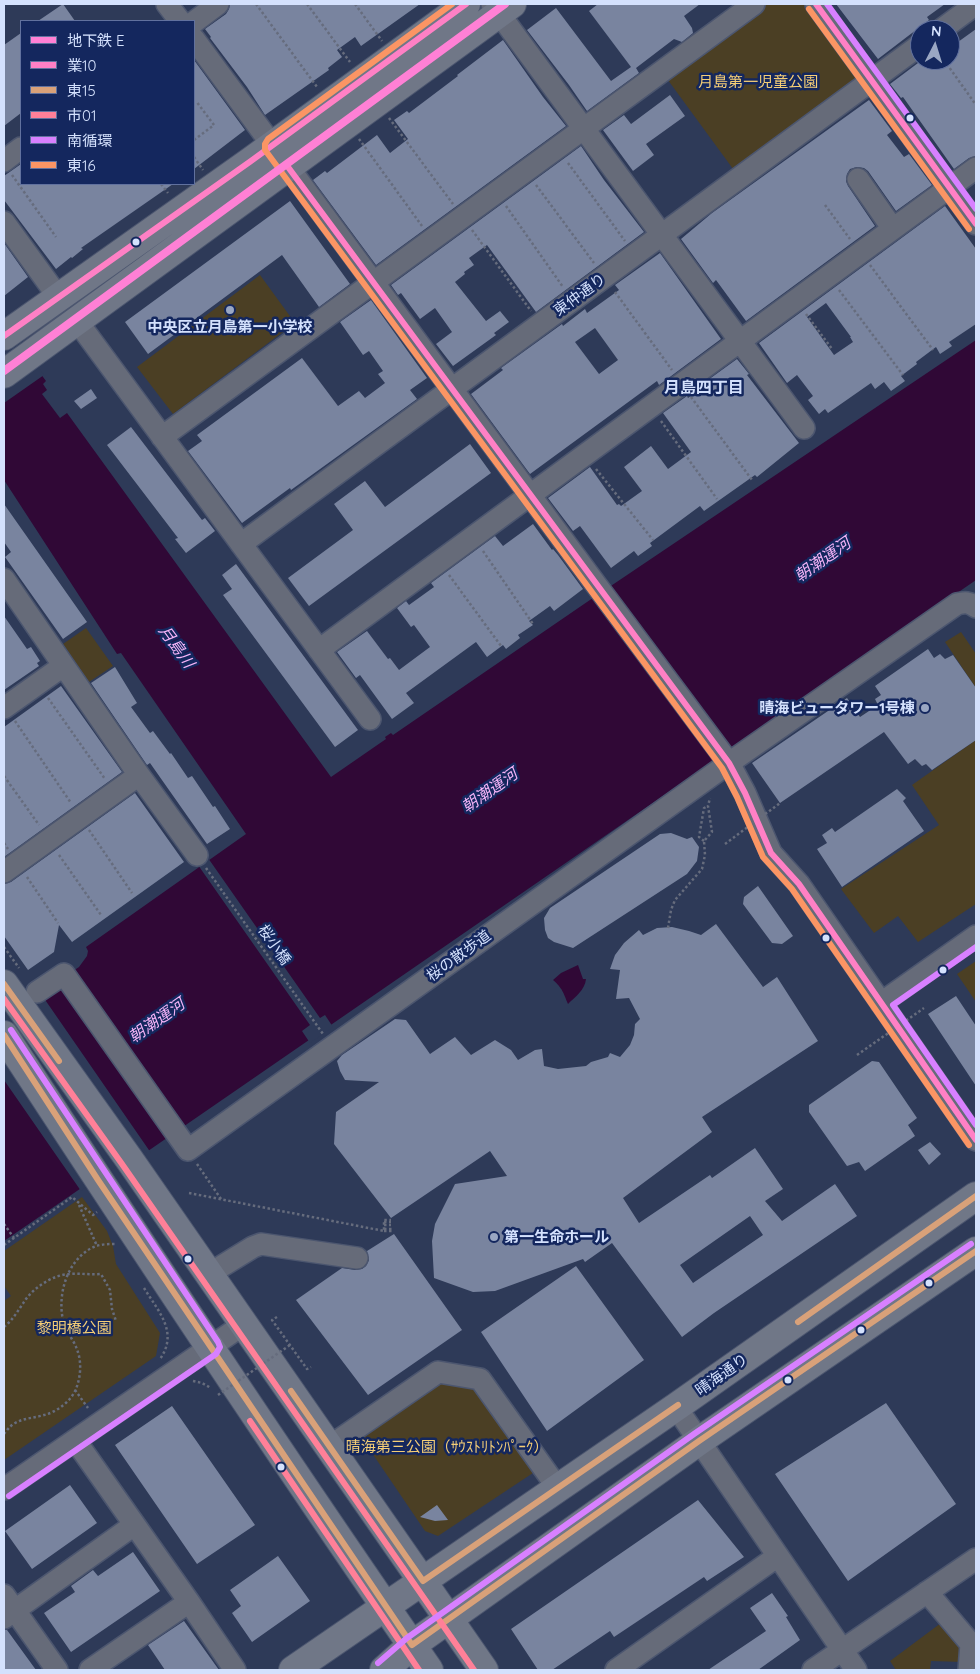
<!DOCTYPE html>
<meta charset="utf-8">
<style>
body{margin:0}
#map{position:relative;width:980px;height:1674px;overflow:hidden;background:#2e3a58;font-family:Quicksand,"Noto Sans JP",sans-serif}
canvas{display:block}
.frame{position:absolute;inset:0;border:5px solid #d4e1fd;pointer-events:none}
.legend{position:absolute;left:20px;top:20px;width:175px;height:165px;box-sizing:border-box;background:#14275e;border:1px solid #61719e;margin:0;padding:6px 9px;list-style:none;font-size:15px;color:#d4e1fd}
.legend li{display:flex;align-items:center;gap:10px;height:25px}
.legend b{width:25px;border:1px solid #61719e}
.north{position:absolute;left:910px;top:20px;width:50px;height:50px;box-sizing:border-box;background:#14275e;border:1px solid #61719e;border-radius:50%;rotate:5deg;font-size:14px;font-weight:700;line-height:20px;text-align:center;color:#d4e1fd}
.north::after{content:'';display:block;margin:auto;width:18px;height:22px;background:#9aa7c3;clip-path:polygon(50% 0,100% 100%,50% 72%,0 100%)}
</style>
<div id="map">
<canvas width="980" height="1674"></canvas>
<div class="frame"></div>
<ul class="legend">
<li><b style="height:6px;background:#ff80d5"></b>地下鉄 E</li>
<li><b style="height:6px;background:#ff80c5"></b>業10</li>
<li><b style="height:6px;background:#d9a179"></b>東15</li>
<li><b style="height:6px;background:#ff8098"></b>市01</li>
<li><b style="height:6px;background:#d880ff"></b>南循環</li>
<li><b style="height:6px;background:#fb9564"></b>東16</li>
</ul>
<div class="north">N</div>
</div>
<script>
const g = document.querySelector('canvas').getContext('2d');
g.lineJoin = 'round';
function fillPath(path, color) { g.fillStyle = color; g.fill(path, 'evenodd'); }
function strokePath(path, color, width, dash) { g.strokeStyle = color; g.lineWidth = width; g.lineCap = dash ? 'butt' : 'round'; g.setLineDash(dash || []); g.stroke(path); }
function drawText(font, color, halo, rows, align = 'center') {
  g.font = font + ' Quicksand,"Noto Sans JP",sans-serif'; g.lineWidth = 5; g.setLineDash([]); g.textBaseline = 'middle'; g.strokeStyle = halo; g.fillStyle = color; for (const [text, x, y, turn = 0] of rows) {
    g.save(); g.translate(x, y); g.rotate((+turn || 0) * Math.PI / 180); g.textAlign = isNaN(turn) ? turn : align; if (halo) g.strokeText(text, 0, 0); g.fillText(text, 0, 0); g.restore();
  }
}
const green = new Path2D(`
 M763 4H809L864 80 736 173 665 76Z
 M260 275 295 323 173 414 137 367Z
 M86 628 113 666 89 682 63 644Z
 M961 632 976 654V688L945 642Z
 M976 740V904L918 942 898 916 874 933 841 889 939 825 912 785Z
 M976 961V1002L957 974Z
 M82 1197 107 1231 113 1246 116 1264 160 1333 156 1356 4 1460V1301L11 1296 4 1286V1251Z
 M438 1372 480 1379 542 1467 438 1536 425 1531 355 1428Z
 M941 1623 962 1648 963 1662 931 1661 930 1670H896L890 1661Z`);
const water = new Path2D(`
 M4 324 46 381 43 384 47 390 42 394 60 418 67 413 331 777 386 739 385 737 391 733 393 735 587 602 976 340V580L148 1151 144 1145 4 1241V1017L79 967 87 956 88 951 86 947 246 834 121 653 117 654 4 480Z
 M578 965 583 979H586C585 990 575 997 568 1004 563 992 563 989 553 980L561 973Z`);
const pier = new Path2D(`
 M4 322 44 375 4 403Z
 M208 858 320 1018 325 1015 333 1027 310 1043 302 1031 310 1025 198 865Z
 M39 991 151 1153H147L143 1148 81 1191 4 1080V1014Z`);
const building = new Path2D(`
 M63 4 75 21H38Z
 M230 4H420L361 46 355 37 337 50 342 57 328 68 329 70 265 115 247 87 210 38 211 37 205 29 226 14 229 9Z
 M598 4H700L684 16 692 28 693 33 682 42 674 39 636 68 639 73 587 111 569 85 527 30 556 8 611 81 631 67 589 11Z
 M836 4H945L927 17 929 20 878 59Z
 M976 29V156L969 158 954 169 903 97 901 98 890 84 922 60H950V39L953 36 958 42Z
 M21 33V113L4 126V45Z
 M503 40 543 97 566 126 376 265 313 180 325 171 327 173 377 135 390 153 408 139 394 120 407 111 409 113 458 76 457 75Z
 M194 60 245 130 194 169Z
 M670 95 685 116 646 144 654 155 633 171 603 130 624 115 631 124Z
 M869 100 892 131 887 135 904 157 909 154 932 185 896 211 868 171 864 168 857 167 850 169 847 174 846 181 848 186 875 226 746 321 716 280 713 283 681 239 712 213Z
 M581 146 604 180 644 232 536 312 487 245 469 258 474 265 464 272 465 274 455 282 486 321 500 311 509 322 494 333 496 335 453 366 436 344 452 332 435 308 420 319 401 293 398 295 391 285Z
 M21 164V184H173L81 248 83 249 72 258 71 257 56 269 4 200V176Z
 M290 201 350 284 319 307 282 255 148 354 125 322Z
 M945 206 976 249V324L949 342 952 346 940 354 936 347 916 362 917 364 901 376 905 381 891 391 884 382 875 389 871 383 828 413 825 409 819 414 808 400 813 396 797 375 787 383 759 343ZM826 303 851 337H850L853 342 834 355 807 317Z
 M4 243 28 277 4 296Z
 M660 253 721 339 659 385 657 381 530 474 471 394 503 370 501 368 562 324 563 326 585 309 587 313 619 290 615 285ZM595 328 618 360 599 374 575 342Z
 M371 300 427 378 410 390 417 399 291 490 290 488 242 523 188 451 202 441 197 435 302 358 338 406 359 391 365 398 385 383 378 374 383 371 369 351 363 355 340 322Z
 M737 359 749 374 747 375 799 443 757 477 755 475 704 511 700 506 650 543 652 546 638 556 634 551 611 568 580 526 573 531 548 498 590 467 617 505 619 504 621 506 642 491 624 467 651 446 668 469 691 452 663 413 687 396 688 398 710 382 708 380Z
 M91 389 97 398 81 409 74 401Z
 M131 427 202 520 205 518 215 531 186 553 175 539 178 538 107 445Z
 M470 444 491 473 309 606 288 578 353 530 334 504 365 481 385 507Z
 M4 504 87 622 63 639 5 557 11 552 4 542Z
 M533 524 552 550 553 549 558 555 583 589 554 611 550 606 529 621 533 625 518 635 520 638 506 649 503 645 487 657 476 642 406 693 414 703 392 719 360 675 356 678 337 652 367 631 388 659 390 658 399 670 430 647 414 625 411 627 397 608 406 601 409 605 434 587 431 583 495 536 503 546Z
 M236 564 358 730 335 747 223 595 232 589 222 575Z
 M4 616 27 649 31 647 40 661 37 663 39 666 4 690Z
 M928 649 934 658 940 654 945 659 953 655 976 688V740L932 770 926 764 922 766 915 759 908 764 884 732 780 803 752 763 847 698 860 717 878 705 875 699 881 695 875 686Z
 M115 667 137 703 131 707 150 733 153 731 170 754 171 753 188 778 192 776 213 807 215 806 230 829 207 844 150 763 147 765 91 683Z
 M61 686 122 772 4 857V727Z
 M897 789 906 798 903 801 924 831 842 887 817 849 827 843 822 835 832 828 835 832Z
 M135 793 184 862 72 942 59 925 54 952 28 970 4 936V884L11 882Z
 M671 833 687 839 692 837 699 847 697 861 687 874 573 948 554 942 548 938 545 930 544 918 550 908 660 834Z
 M758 886 793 936 782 944 772 943 743 904 744 897Z
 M716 924 763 987 777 977 818 1041 702 1117 712 1132 623 1198 639 1223 710 1175 712 1178 755 1148 783 1189 765 1201 782 1221 835 1184 857 1216 714 1313 682 1337 612 1243 585 1262 583 1259 495 1291 473 1292 434 1278 432 1241 435 1224 455 1184 507 1176 490 1151 391 1218 334 1144 336 1112 379 1082 345 1080 340 1071 337 1061 342 1055 395 1019 406 1020 430 1054 455 1037 471 1055 495 1040 511 1050 518 1060 535 1050 542 1049 544 1066 558 1069 586 1066 591 1062 608 1057 610 1053 620 1057 630 1045 634 1035 635 1024 640 1019 629 998 616 999 620 970 610 969 615 955 624 943 639 930 643 935 657 928 672 927 689 931 701 935ZM750 1216 763 1235 693 1283 680 1265Z
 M956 996 976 1026V1086L928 1014Z
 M872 1061 879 1062 917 1118 908 1125 915 1136 865 1171 859 1162 847 1166 809 1112V1105Z
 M930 1142 941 1154 929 1165 918 1150Z
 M394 1234 462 1330 368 1395 296 1300 342 1268 355 1270 362 1269 366 1266 369 1260 367 1251Z
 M576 1266 644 1360 547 1431 481 1332Z
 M886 1403 956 1504 848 1581 775 1474Z
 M172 1406 255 1525 197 1564 115 1445Z
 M70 1485 97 1523 32 1569 5 1531Z
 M698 1500 744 1557 707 1581 704 1577 614 1637 610 1631 552 1670H538L511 1629Z
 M437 1505 448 1520 435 1521 420 1517Z
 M133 1552 160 1591 71 1652 44 1613 75 1592 71 1586 93 1570 98 1576Z
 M278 1556 310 1601 252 1642 232 1613 241 1606 230 1590Z
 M772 1593 788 1616 786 1617 800 1640 758 1670H708L766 1631 750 1608Z
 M184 1621 219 1670H165L148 1645Z
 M4 1630H7L36 1670H4Z`);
const path = new Path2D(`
 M256 4 317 87
 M307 4 350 62
 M355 4 382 41
 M944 60 976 105
 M389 118 453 204
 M359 139 422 226
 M194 140 214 125 196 101
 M194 157 203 170
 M568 163 625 241
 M12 175 56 237
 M161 184 168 193
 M536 185 594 263
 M825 205 850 239
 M506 206 563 287
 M472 230 531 311
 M870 265 933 350
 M839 290 903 375
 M615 292 672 370
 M806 314 832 349
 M691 397 752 480
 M661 421 717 499
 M596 469 653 540
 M483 551 533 624
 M449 575 501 646
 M48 698 105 779
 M15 721 71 803
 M4 776 39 825
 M89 830 132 893
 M704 841 699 837 704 808 708 806
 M4 843 8 849
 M59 855 101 915
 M206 868 323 1034
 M27 877 58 923
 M668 928 671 910 675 900 702 869 705 855 704 841 712 832 708 806 710 798
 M4 947 19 968
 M197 1164 221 1199
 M189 1193 384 1231V1220H391
 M79 1205 97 1246
 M384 1222H391
 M4 1224 14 1238
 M384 1225H391
 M384 1229H392
 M384 1231H392
 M4 1245 72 1197 93 1215 97 1212
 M144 1288C158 1311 179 1332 160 1359
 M277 1317 272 1320 307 1369 311 1367
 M4 1327C13 1320 19 1309 26 1299 35 1287 53 1275 69 1274 80 1273 90 1275 101 1274L110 1290 112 1309 116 1321
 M193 1381 202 1383 211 1388
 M75 1390 88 1408
 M4 1434C7 1430 10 1426 15 1423 24 1418 34 1418 44 1415 57 1412 71 1401 76 1389 82 1373 82 1356 73 1341 69 1334 65 1328 63 1320 57 1293 68 1257 96 1246 102 1244 110 1244 115 1244`);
const minor = new Path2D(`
 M167 4 180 21
 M492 4 804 428
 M816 4 976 224
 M194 22 218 4
 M941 30 976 4
 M194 39 600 590 729 763 745 793 771 853 799 884 976 1140
 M4 161 21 148
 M858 179 893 229
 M4 222 59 298
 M77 321 370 719
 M162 437 754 4
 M241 544 920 45
 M4 579 139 775 197 855
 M319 650 976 168
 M4 708 63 666
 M4 872 139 775
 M37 992 64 974 188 1150 729 763 957 604C965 602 969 602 976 607
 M881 1003 976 936
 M209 1274 253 1247 261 1244 357 1258
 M676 1407 856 1670
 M75 1440 189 1602 235 1670
 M329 1447 438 1372 480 1379 557 1487
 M4 1489 244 1324
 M927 1592 971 1644 969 1670
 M4 1595 57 1670
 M4 1618 134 1525
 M90 1670 189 1602
 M616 1670 778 1556
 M813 1670 976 1559`);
const major = new Path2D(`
 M4 336 251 161 466 4
 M4 374 512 4
 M4 984 129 1159 484 1670
 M4 1035C143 1248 284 1461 429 1670
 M293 1670 676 1407 976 1196
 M384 1670 412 1645 699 1441 976 1251`);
const pathBridge = new Path2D(`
 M725 844 780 803
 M857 1055 924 1008
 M218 1395 290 1345`);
const bus1 = new Path2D(`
 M816 4 976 224
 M288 167 729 763 745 793 771 853 799 884 976 1140
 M4 336 251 161 466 4`);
const bus2 = new Path2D(`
 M4 984 59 1061
 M4 1035 98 1180 412 1645 699 1441 976 1251
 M798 1322 976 1196
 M291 1391 423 1581 678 1405`);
const bus3 = new Path2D(`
 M4 999 122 1164 474 1670
 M250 1421 419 1670`);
const bus4 = new Path2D(`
 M827 4 976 209
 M976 947 893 1005 976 1125
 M9 1496 216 1354 220 1347 218 1342 11 1030
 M378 1663 407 1638 694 1434 971 1244`);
const bus5 = new Path2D(`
 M452 4 268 139 265 144V150L722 768 737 797 763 857 792 889 969 1145
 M809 9 969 229`);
const metro1 = new Path2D(`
 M4 371 505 4`);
const markers = [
 [910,118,4.5,"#d4e1fd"],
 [136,242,4.5,"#d4e1fd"],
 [230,310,5,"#9aa7c3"],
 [925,708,5,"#9aa7c3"],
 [826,938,4.5,"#d4e1fd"],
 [943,970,4.5,"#d4e1fd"],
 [494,1237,5,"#9aa7c3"],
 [188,1259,4.5,"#d4e1fd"],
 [929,1283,4.5,"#d4e1fd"],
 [861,1330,4.5,"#d4e1fd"],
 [788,1380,4.5,"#d4e1fd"],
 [281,1467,4.5,"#d4e1fd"]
];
const parkNames = [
 ["月島第一児童公園",758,82],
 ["黎明橋公園",74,1328],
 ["晴海第三公園（ｻｳｽﾄﾘﾄﾝﾊﾟｰｸ）",447,1447]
];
const streetNames = [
 ["東仲通り",580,295,-36],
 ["桜小橋",274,945,55],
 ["桜の散歩道",459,956,-36],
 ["晴海通り",722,1375,-35]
];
const poiNames = [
 ["中央区立月島第一小学校",230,327],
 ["晴海ビュータワー1号棟",915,708,"right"],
 ["第一生命ホール",504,1237,"left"]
];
const neighbourhoodNames = [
 ["月島四丁目",704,388]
];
const waterNames = [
 ["朝潮運河",823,560,-35],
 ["月島川",176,647,54],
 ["朝潮運河",490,791,-35],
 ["朝潮運河",157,1021,-35]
];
fillPath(green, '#4b3f24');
fillPath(water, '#300836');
fillPath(pier, '#2e3a58');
fillPath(building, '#79849f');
strokePath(minor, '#4c566f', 24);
strokePath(major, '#4c566f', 30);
strokePath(path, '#666c7d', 2.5, [2.5, 2.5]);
strokePath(minor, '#666b79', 21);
strokePath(major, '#707787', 28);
strokePath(pathBridge, '#666c7d', 2.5, [2.5, 2.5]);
strokePath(bus1, '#ff80c5', 6);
strokePath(bus2, '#d9a179', 6);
strokePath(bus3, '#ff8098', 6);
strokePath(bus4, '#d880ff', 6);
strokePath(bus5, '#fb9564', 6);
strokePath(metro1, '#ff80d5', 8);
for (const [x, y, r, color] of markers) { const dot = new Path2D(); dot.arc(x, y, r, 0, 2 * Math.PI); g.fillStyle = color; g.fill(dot); strokePath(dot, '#14275e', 2); }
drawText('15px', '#f5ce76', '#14275e', parkNames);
drawText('15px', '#d4e1fd', '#14275e', streetNames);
drawText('bold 15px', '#d4e1fd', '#14275e', poiNames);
drawText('bold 16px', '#d2dffb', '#14275e', neighbourhoodNames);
drawText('italic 16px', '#f7b5f9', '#14275e', waterNames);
</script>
